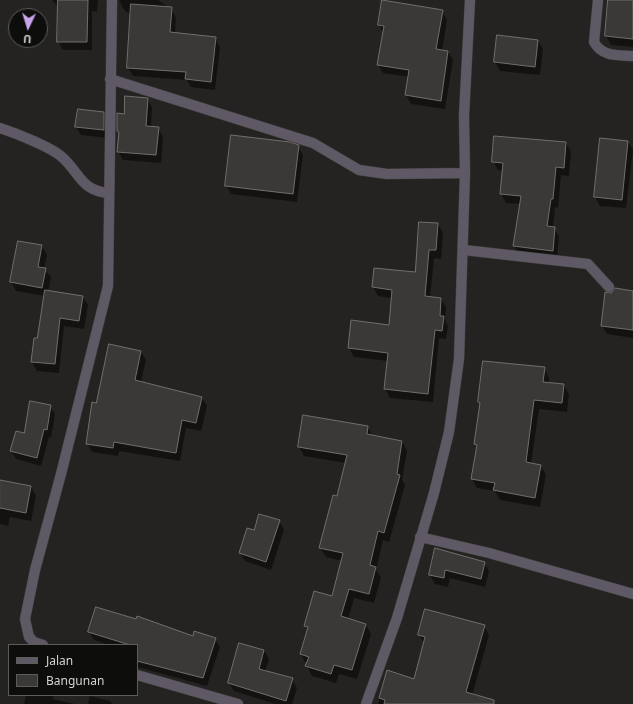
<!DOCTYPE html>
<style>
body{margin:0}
#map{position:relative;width:633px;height:704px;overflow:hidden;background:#252321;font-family:"Noto Sans",sans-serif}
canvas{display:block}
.legend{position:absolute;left:8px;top:644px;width:130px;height:52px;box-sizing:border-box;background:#0d0d0c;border:1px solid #5c5c5a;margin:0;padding:5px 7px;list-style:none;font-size:12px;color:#d3d2d0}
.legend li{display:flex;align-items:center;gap:8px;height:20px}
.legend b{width:20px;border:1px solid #5c5c5a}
.north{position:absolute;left:8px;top:8px;width:40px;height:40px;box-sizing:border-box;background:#0d0d0c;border:1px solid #5c5c5a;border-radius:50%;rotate:184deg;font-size:11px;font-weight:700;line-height:16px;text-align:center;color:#d3d2d0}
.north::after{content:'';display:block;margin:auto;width:14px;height:18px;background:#c9a5ee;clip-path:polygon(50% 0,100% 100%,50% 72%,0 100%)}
</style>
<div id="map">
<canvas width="633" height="704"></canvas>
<ul class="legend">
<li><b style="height:5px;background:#5f5965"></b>Jalan</li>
<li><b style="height:11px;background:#3a3937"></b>Bangunan</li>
</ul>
<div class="north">U</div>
</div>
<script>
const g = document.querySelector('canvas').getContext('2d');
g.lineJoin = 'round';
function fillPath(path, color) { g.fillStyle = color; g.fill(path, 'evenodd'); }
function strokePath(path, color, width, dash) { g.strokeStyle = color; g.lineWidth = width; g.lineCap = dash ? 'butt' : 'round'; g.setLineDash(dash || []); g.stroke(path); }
const shadow = new Path2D(`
 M52 0H98L97 12 92 11V50H63L58 41 59 8Z
 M119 0H158L171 9 176 18 175 34 215 38 220 47 215 90 191 87 187 80 133 76 128 68 131 15 124 10Z
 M609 0H633V47L611 45 606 36Z
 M442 11 447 20 442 51 448 52 453 60 445 109 411 104 406 95 409 77 383 73 378 65 384 34 379 25Z
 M538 41 543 49 540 75 500 71 495 62Z
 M147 99 152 107 151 128H158L163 137 161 163 123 160 118 151 120 135 118 131 125 115Z
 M103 113 108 122V138L81 135 76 127Z
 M628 142 633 150 626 208 600 206 595 197Z
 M566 143 571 152 569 176 561 175 558 208 555 207 553 228 559 236 557 259 519 255 514 246 521 204 506 203 501 194 504 171 498 170 493 161Z
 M298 146 303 155 297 202 231 194 226 185Z
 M438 224 443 233 441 259 434 258 430 298 441 299 446 307 445 320 448 326 446 339 439 338 433 402 390 398 385 389 388 361 354 357 349 348 390 326 392 298 378 296 373 287 416 273Z
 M42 246 47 255 44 269 51 277 48 292 83 297 88 305 84 329 64 326 59 373 37 371 32 362 38 339 45 296 16 291 11 282Z
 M633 292V338L607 334 602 326 611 294Z
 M141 352 146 360 141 382 202 398 207 406 201 431 186 428 180 461 119 451 118 456 92 452 87 443 97 404Z
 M544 368 549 378V383L564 385 569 395 567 412 539 409 531 464 541 466 546 475 540 507 500 500 495 491 477 488 472 479 477 448 475 444 481 405 479 402Z
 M50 406 55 414 51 438 49 437 41 466 16 459 11 451Z
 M367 427 373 436 402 441 407 451 402 480 405 485 389 542 383 540 376 570 381 577 374 603 354 598 348 620 366 625 371 634 357 679 339 674 336 683 312 676 301 654 308 631 305 625 333 597 342 561 326 557 320 548 338 497 346 463 304 456 299 447Z
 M0 480 31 487 36 496 31 521 10 517 8 526 0 524Z
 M279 521 284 530 271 570 245 561 240 553 255 531Z
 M436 549 484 563 489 571 485 587 450 578 448 587 435 584 430 575Z
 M484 626 489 635 472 696 495 704H378L388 672 414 680 424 643 419 635Z
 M89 632 215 639 220 647 207 686 137 667V645H109L94 640Z
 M264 650 269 659 265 671 292 679 297 688 292 704H275L234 691 229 683Z
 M26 695H54L53 699 75 704H24Z
 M90 696 110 701 112 704H88Z`);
const building = new Path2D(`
 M58 0H88L87 42H57Z
 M382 0 443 10 436 49 448 51 441 101 405 95 409 70 377 65 384 26 378 25Z
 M608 0H633V39L605 36Z
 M131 4 172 7 170 32 216 37 211 82 185 79 186 72 127 68Z
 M497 35 538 40 535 67 494 62Z
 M125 96 148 98 146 126 159 127 156 155 117 152 119 132 117 131V113L124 114Z
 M78 109 104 112V130L75 127Z
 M231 135 290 142 299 145 293 194 225 186Z
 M494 136 566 142 564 168 556 167 553 199H551L547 226 555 227 553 251 513 246 521 196 500 194 503 163 492 162Z
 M600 138 628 141 622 200 594 197Z
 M419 222 438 223 436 250H429L425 296 441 298 440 316H444L442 331 435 330 428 394 384 389 388 353 348 348 351 320 389 325 392 290 372 287 374 268 415 272Z
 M18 241 42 245 38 267 46 268 42 288 10 282Z
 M615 288 633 291V330L601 326 605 292 611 293Z
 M45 290 83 296 79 321 60 318 55 364 31 362 34 338H37Z
 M109 344 141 351 135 380 202 397 196 423 182 420 176 453 114 442 113 448 86 444 92 402 96 403Z
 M483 361 545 367 543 382 564 384 562 403 534 400 526 462 541 465 535 498 493 490 495 483 471 479 477 445 474 444 480 403 478 402Z
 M30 401 51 405 47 430 44 429 37 458 10 451 16 431 24 433Z
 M303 415 368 426 367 434 402 441 397 474 400 475 384 533 378 531 370 565 376 567 369 594 349 589 341 616 366 624 352 670 334 665 331 674 305 666 309 657 300 654 308 627 304 626 314 591 332 596 343 553 319 548 333 495 337 496 347 455 298 447Z
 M0 480 31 486 26 513 0 508Z
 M259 514 280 520 266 562 239 553 247 528 254 530Z
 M435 548 485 562 481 579 445 570 444 578 429 575Z
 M96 607 136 619 137 616 193 636 194 631 216 638 203 678 137 661V645H130L88 632Z
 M425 609 485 625 466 692 494 700V704H384L385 700 379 698 387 670 414 679 425 637 418 635Z
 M239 643 264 650 259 669 293 678 286 701 228 683Z`);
const minor = new Path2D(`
 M598 0 594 42C602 57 618 55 633 56
 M110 79 313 143 359 170 387 174 465 173
 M0 128C15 133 51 147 62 157 80 173 81 191 109 193
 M464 250 588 264 609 287
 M420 537 489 553 633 594
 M43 645 34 642 29 637 25 619 35 570 61 474 108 286 112 0
 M137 675 238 704
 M366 704 397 618 434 493 449 432 459 359 465 173 464 116 470 0`);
fillPath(shadow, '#0007');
fillPath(building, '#3a3937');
strokePath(building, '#716f6d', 1);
strokePath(minor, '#413f3d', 11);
strokePath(minor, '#5f5965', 10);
</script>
